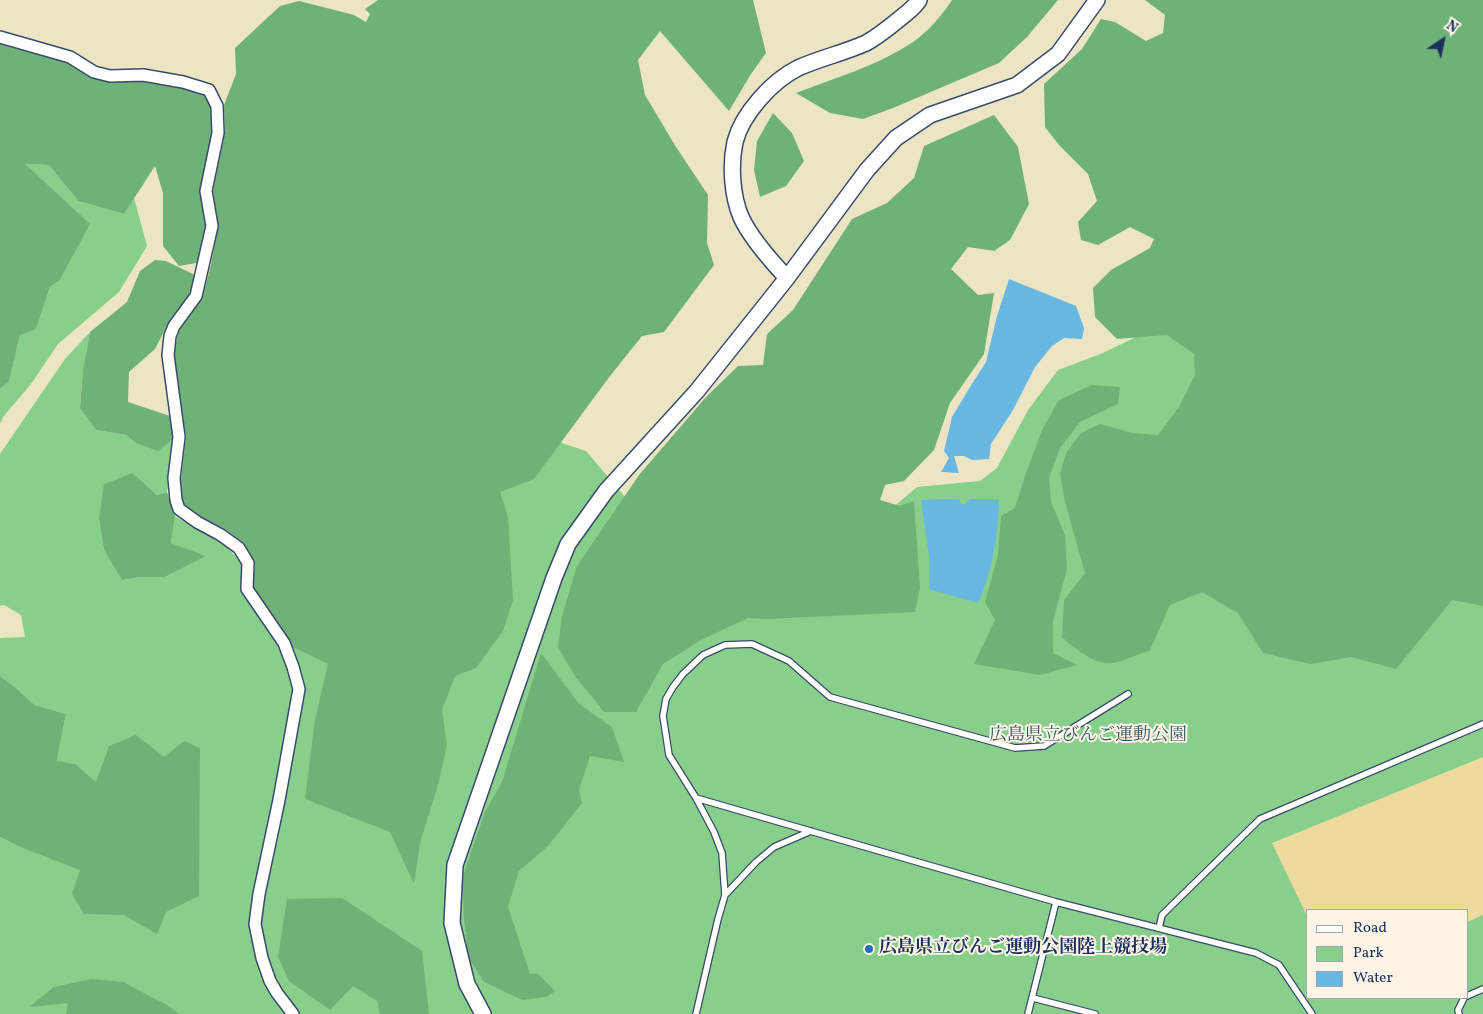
<!DOCTYPE html>
<meta charset="utf-8">
<style>
body{margin:0}
#map{position:relative;width:1483px;height:1014px;overflow:hidden;background:#ece5c4;font-family:Vollkorn,serif}
canvas{display:block}
.legend{position:absolute;left:1306px;top:909px;width:162px;height:90px;box-sizing:border-box;background:#fcf5e5;border:1px solid #a2a6af;margin:0;padding:6px 9px;list-style:none;font-size:15px;color:#1b2f5e}
.legend li{display:flex;align-items:center;gap:10px;height:25px}
.legend b{width:25px;border:1px solid #a2a6af}
.north{position:absolute;left:1418px;top:15px;width:50px;height:50px;-webkit-text-stroke:4px #fcf5e5;paint-order:stroke;rotate:34deg;font-size:14px;font-weight:700;line-height:20px;text-align:center;color:#1b2f5e}
.north::after{content:'';display:block;margin:auto;width:18px;height:22px;background:#1b2f5e;clip-path:polygon(50% 0,100% 100%,50% 72%,0 100%)}
</style>
<div id="map">
<canvas width="1483" height="1014"></canvas>
<ul class="legend">
<li><b style="height:6px;background:#fff"></b>Road</li>
<li><b style="height:14px;background:#88cf8b"></b>Park</li>
<li><b style="height:14px;background:#69b7e3"></b>Water</li>
</ul>
<div class="north">N</div>
</div>
<script>
const g = document.querySelector('canvas').getContext('2d');
g.lineJoin = 'round';
function fillPath(path, color) { g.fillStyle = color; g.fill(path, 'evenodd'); }
function strokePath(path, color, width, dash) { g.strokeStyle = color; g.lineWidth = width; g.lineCap = dash ? 'butt' : 'round'; g.setLineDash(dash || []); g.stroke(path); }
function drawText(font, color, halo, rows, align = 'center') {
  g.font = font + ' Vollkorn,"Noto Serif JP",serif'; g.lineWidth = 4; g.setLineDash([]); g.textBaseline = 'middle'; g.strokeStyle = halo; g.fillStyle = color; for (const [text, x, y, turn = 0] of rows) {
    g.save(); g.translate(x, y); g.rotate((+turn || 0) * Math.PI / 180); g.textAlign = isNaN(turn) ? turn : align; if (halo) g.strokeText(text, 0, 0); g.fillText(text, 0, 0); g.restore();
  }
}
const green = new Path2D(`
 M24 164 49 165 78 201 124 214 134 198 147 246 119 292 58 344 31 384 3 417 0 424V389L9 382 20 335 36 328 50 287 59 281Z
 M1173 319 1483 567V1014H0V837L20 847 75 764 57 762 66 714 35 705 10 683 0 676V638L25 637 21 615 4 605 0 606V454L65 359 90 332 83 369 80 407 96 430 126 435 136 443 174 438 167 492 157 495 133 473 99 519 104 550 123 580 140 577H165L205 556 171 543 175 516C189 525 227 542 234 555L269 533 525 431 586 451 636 510 876 522 917 487 980 481 997 468 1028 410 1058 370 1103 353ZM1307 910H1467V998H1307Z`);
const forest = new Path2D(`
 M378 0H753L766 53 751 74 729 111 660 31 638 60 645 95 676 147 708 195 707 243 714 265 664 332 642 336 610 376 534 479 500 492 508 517 513 600 503 631 476 668 455 676 442 710 447 745 438 785 420 843 414 884 390 832 305 799 315 720 328 664 291 646 254 587V561L244 543 225 529 200 516 185 505 182 499 181 479 186 437 174 355 177 338 180 329 202 299 211 265 218 226 213 191 225 133 224 105 236 74 235 48 280 6 299 1 354 15 366 22 370 14 365 9Z
 M952 0H1058L1027 37 999 63 893 108 863 119 830 113 796 93C835 78 877 66 913 42 927 33 943 14 952 0Z
 M1145 0H1483V606L1452 600 1396 669 1352 657 1310 664 1263 653 1238 613 1202 592 1170 605 1150 650C1138 654 1125 661 1113 663 1096 666 1074 648 1062 637L1064 600 1085 573 1065 502 1060 474 1066 453 1081 433 1100 424 1132 433 1158 435 1179 407 1195 375 1194 354 1167 335 1117 339 1095 317 1093 288 1111 270 1150 248 1154 239 1130 227 1098 245 1081 240 1078 222 1097 201 1088 174 1059 145 1045 127 1044 84 1082 49 1101 19 1115 22 1146 41 1163 33 1165 15Z
 M0 40 68 59 93 75 143 78 207 92 214 107 209 226 202 262 179 266 163 246V193L155 166 124 214 78 201 49 165 25 164 90 224 59 281 50 287 36 329 20 335 9 382 0 389Z
 M773 113 792 133 804 161 786 186 760 197 754 170 757 141Z
 M994 115 1018 147 1029 204 1010 240 994 251 968 247 951 269 978 295 994 293 984 354 950 403 934 450 904 481 885 485 880 500 900 506 914 501 920 588 915 612 768 619 748 618 701 640 663 664 636 712H604L575 676 558 647 562 616 577 566 639 475 706 397 738 366 763 365 767 334 793 310 852 219 887 203 914 178 924 146Z
 M155 260 166 261 195 275 189 295 168 324 155 349 129 372 128 402 173 417 174 438 158 451 136 443 126 435 96 430 80 408 83 369 90 332 127 302 140 271Z
 M1092 385 1120 387 1118 404 1080 422 1060 448 1049 478 1051 502 1065 535 1067 569 1053 621V653L1077 665 1040 675 974 664 995 620 985 602 998 555 1001 516 1015 508 1025 476 1042 430 1059 400Z
 M133 473 157 495 167 492 175 516 171 543 206 556 165 577H140L122 580 104 550 99 519 104 484Z
 M541 653 579 704 612 727 624 762 590 756 579 790 582 803 548 846 519 871 508 907 530 974 537 973 555 991 546 997 522 1000 484 982 468 957 464 917 462 879 485 812 502 782Z
 M0 676 10 683 35 705 66 714 57 761 75 764 96 782 109 746 136 735 164 757 184 741 200 748 199 896 166 912 157 934 124 915 84 914 72 894 80 870 20 847 0 837Z
 M342 898 422 951 429 1014H380L377 1001 353 986 330 1010 289 981 278 957 287 899Z
 M91 979 123 982 167 1005 179 1014H66L68 1003 29 1007 54 987Z`);
const sand = new Path2D(`
 M1483 757V915L1467 922V910H1307V916L1272 843Z`);
const water = new Path2D(`
 M1009 279 1076 306 1084 328 1082 339 1064 338 1052 346 1035 367 1013 410 991 444 989 459 972 460 964 456H954L959 473 941 472 949 458 944 451 952 417 970 387 986 362 997 316Z
 M960 499V503L965 505 970 499H999C998 534 993 571 978 603L929 589V557L921 500Z`);
const service = new Path2D(`
 M696 798 1056 902 1256 953 1279 965 1312 1014
 M725 895 756 862 774 847 811 831
 M1159 928 1162 915 1260 819 1483 724
 M1467 996 1483 989
 M1033 998 1095 1014
 M696 1014 718 919 725 895 722 853 714 832 696 798 669 755 663 716 666 699 673 687 683 674 703 655 725 645 752 644 789 661 830 697 1015 748 1044 746 1128 694
 M1028 1014 1056 902
 M1459 1014 1458 1010 1464 998`);
const minor = new Path2D(`
 M0 37 70 57 94 72 110 76 143 75 183 82 209 90 217 106 218 133 206 191 212 226 196 296 174 326 170 336 168 355 179 437 174 478 176 500 179 509 197 522 221 535 239 548 248 563 247 589 284 643 293 667 299 689 279 800 259 894 255 924 262 958 270 981 277 993 293 1014`);
const tertiary = new Path2D(`
 M787 278C772 262 750 237 741 217 732 196 730 165 735 142 742 114 772 81 798 68 820 58 844 53 866 43 879 36 892 25 903 16 909 11 915 7 919 0
 M483 1014 467 984 452 923 455 865 554 578 568 544 606 491 697 391 787 278 867 170 896 138 930 115 1017 85 1058 54 1097 0`);
const markers = [
 [869,949,5,"#1f6fb2"]
];
const parkNames = [
 ["広島県立びんご運動公園",1088,737]
];
const poiNames = [
 ["広島県立びんご運動公園陸上競技場",879,949]
];
fillPath(green, '#88cf8b');
fillPath(forest, '#6eb277');
fillPath(sand, '#eeda9e');
fillPath(water, '#69b7e3');
strokePath(service, '#3a4a6d', 8);
strokePath(minor, '#3a4a6d', 14);
strokePath(tertiary, '#3a4a6d', 18);
strokePath(service, '#fff', 5.5);
strokePath(minor, '#fff', 11);
strokePath(tertiary, '#fff', 15);
for (const [x, y, r, color] of markers) { const dot = new Path2D(); dot.arc(x, y, r, 0, 2 * Math.PI); g.fillStyle = color; g.fill(dot); strokePath(dot, '#fcf5e5', 2); }
drawText('18px', '#365769', '#fcf5e5', parkNames);
drawText('bold 18px', '#1b2f5e', '#fcf5e5', poiNames, 'left');
</script>
